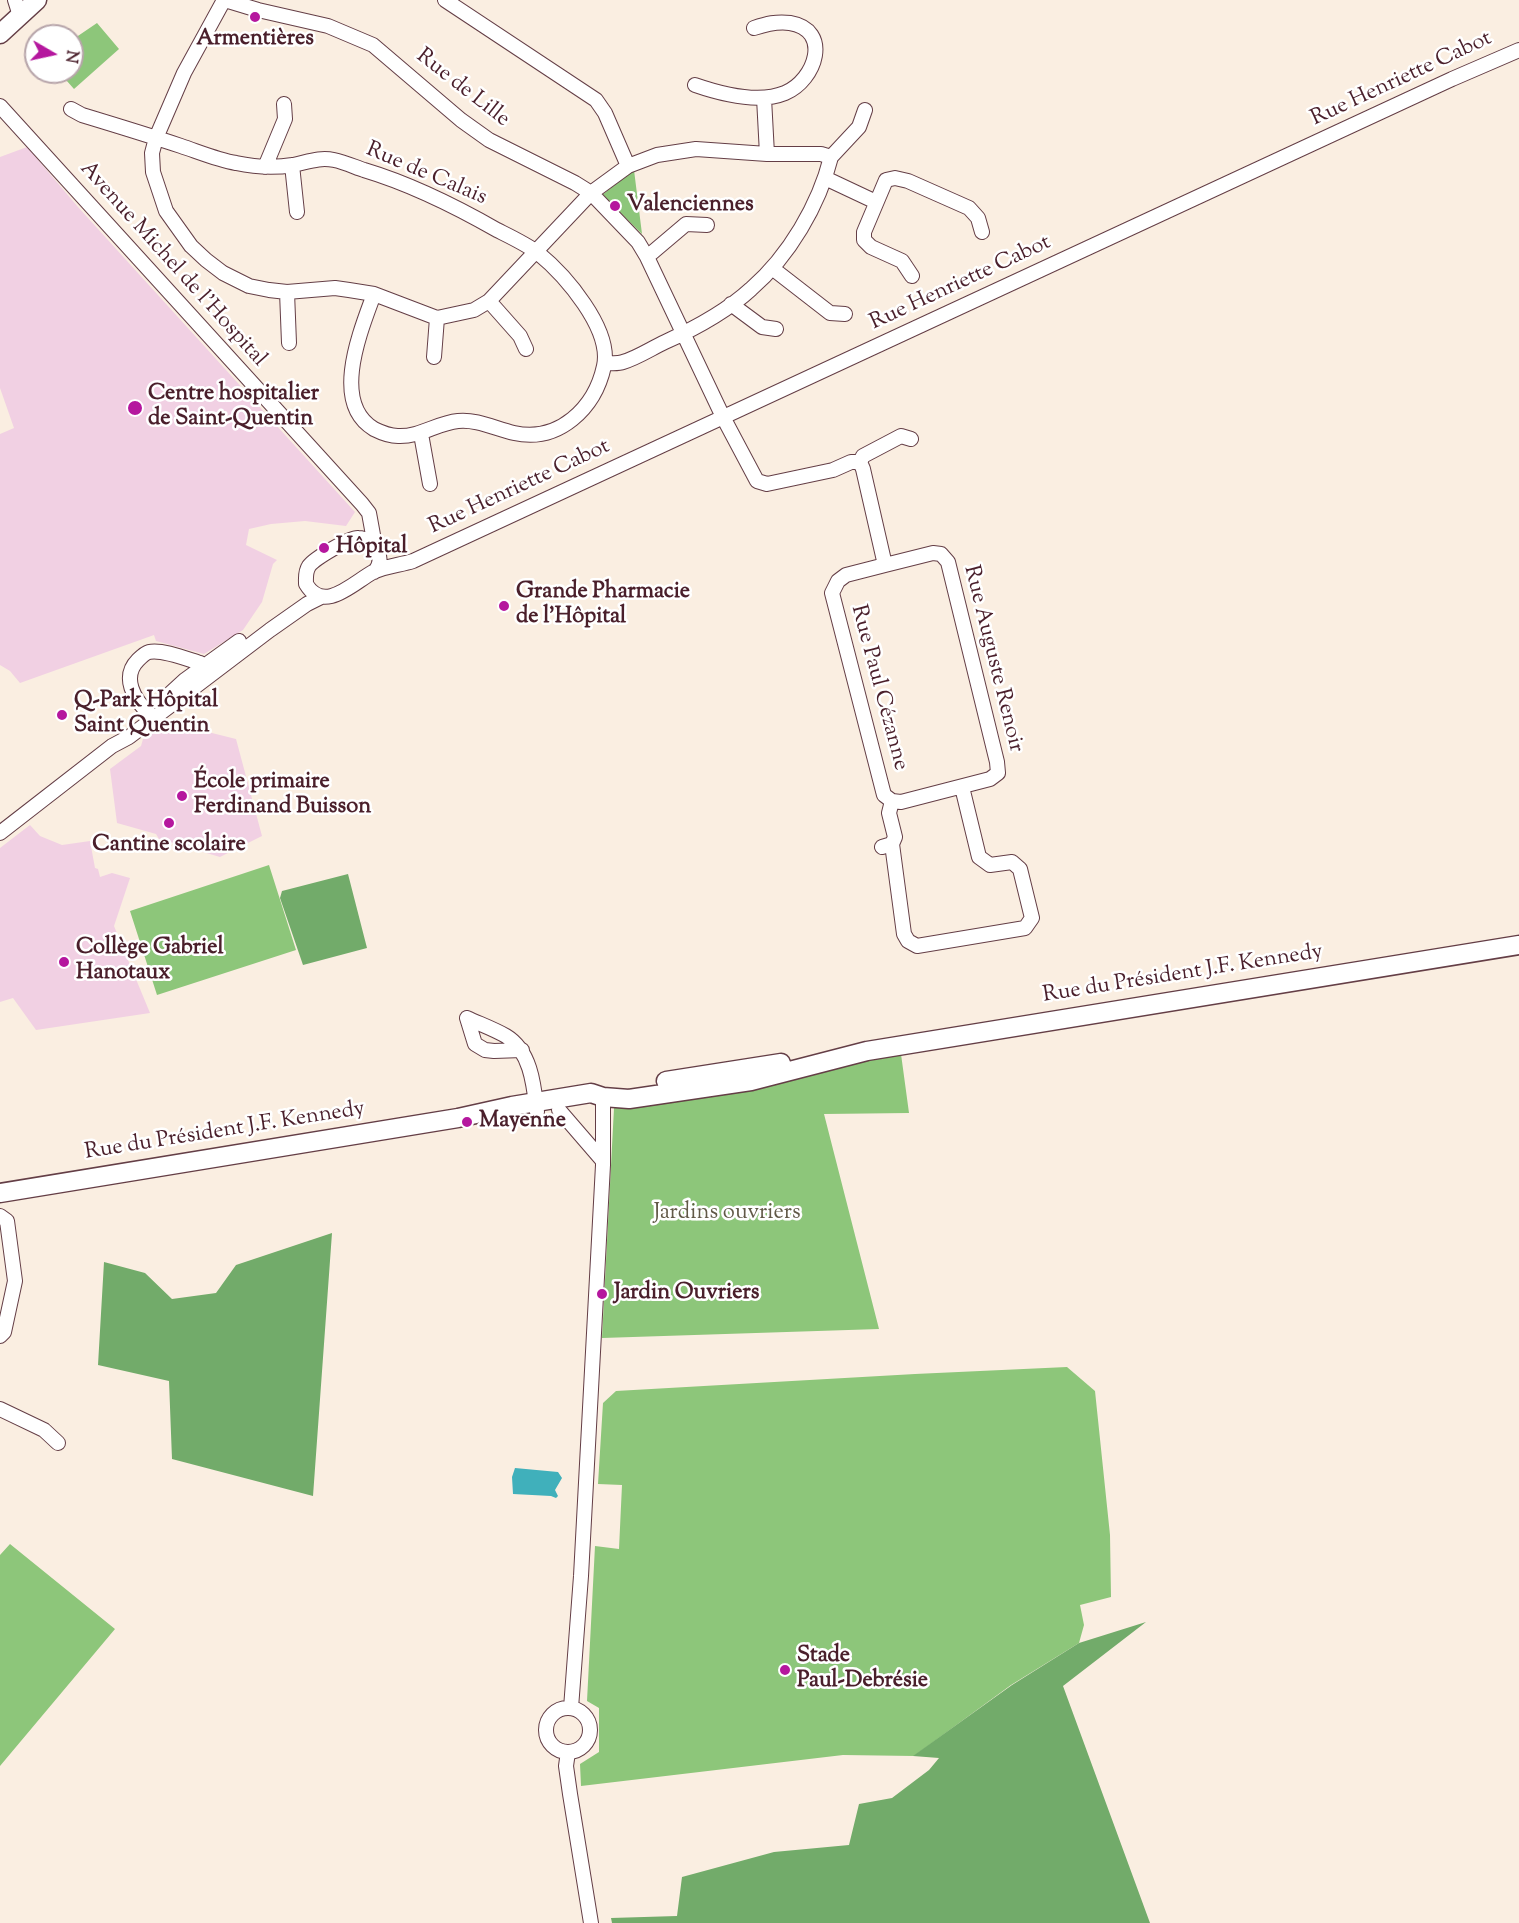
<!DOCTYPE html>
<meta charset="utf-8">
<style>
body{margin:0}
#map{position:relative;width:1519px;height:1923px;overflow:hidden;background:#faeee1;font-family:"Sorts Mill Goudy",serif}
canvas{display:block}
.north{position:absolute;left:24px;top:24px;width:60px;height:60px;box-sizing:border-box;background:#fff;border:2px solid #b7a5aa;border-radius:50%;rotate:99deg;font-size:16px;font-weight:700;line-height:24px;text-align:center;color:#4a1f2b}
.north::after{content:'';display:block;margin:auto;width:21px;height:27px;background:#b5179e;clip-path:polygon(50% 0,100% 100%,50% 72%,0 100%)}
</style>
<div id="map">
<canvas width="1519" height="1923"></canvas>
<div class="north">N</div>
</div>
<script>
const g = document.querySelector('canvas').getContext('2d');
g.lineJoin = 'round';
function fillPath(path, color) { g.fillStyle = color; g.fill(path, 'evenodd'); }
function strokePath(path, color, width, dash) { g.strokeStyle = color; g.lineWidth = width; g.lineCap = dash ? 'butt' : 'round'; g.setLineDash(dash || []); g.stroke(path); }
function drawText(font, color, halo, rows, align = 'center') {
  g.font = font + ' "Sorts Mill Goudy",serif'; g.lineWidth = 5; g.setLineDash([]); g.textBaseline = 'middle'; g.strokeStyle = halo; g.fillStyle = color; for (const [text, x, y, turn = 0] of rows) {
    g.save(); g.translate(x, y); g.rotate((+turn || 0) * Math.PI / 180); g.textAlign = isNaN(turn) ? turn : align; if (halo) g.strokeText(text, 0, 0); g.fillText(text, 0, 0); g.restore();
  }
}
const built = new Path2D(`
 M27 147 78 207 355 512 346 526 305 521 271 524 249 529 246 545 277 560 273 564 262 602 243 630 204 654 156 641 154 635 20 683 10 671 0 665V434L14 428 0 388V157Z
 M164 719 173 730 180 725 236 739 262 836 220 857 159 839 156 834 117 823 110 769 141 746 143 739Z
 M30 825 40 836 62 845 90 841 95 868 98 869 100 877 112 873 130 878 114 926 150 1013 36 1030 13 998 0 1002V848Z`);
const green = new Path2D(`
 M97 23 119 49 74 89 59 72H72V40Z
 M634 170 642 234 602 195Z
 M269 865 296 950 157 995 130 911Z
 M901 1054 909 1113 824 1114 879 1329 602 1338 614 1108Z
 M1067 1367 1095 1391 1110 1535 1111 1597 1080 1605 1084 1625 1079 1643 1011 1685 914 1756 843 1755 581 1786 580 1764 599 1752V1708L587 1701 595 1546 619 1549 622 1485 598 1484 603 1403 616 1391 915 1374Z
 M10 1544 115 1629 0 1766V1555Z`);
const forest = new Path2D(`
 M348 874 367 948 303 965 280 898 282 891Z
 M332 1233 313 1496 172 1459 169 1381 98 1365 104 1262 145 1273 172 1299 216 1293 236 1265Z
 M1146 1622 1063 1686 1150 1923H612L611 1918 677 1916 682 1877 774 1852 849 1845 859 1804 892 1798 929 1770 939 1758 913 1756 1012 1685 1079 1643Z`);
const water = new Path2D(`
 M515 1468 558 1472 562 1478 555 1490 558 1496 556 1498 551 1496 513 1494 512 1477Z`);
const minor = new Path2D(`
 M15 0 20 16
 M224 0 184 73 156 138 152 153 153 172 166 211 191 246 206 260 223 273 249 286 269 290 287 292 335 288 349 290 374 294 437 318 474 310 489 301 591 193 628 166 657 155 696 149 767 154H821L831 157 859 127 865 110
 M225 0 258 10 328 26 373 45 461 120 489 140 575 183 591 193 638 242 647 257 723 417 757 481 767 484 833 470 851 462H860L863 469 885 565 933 553 941 554 948 562 997 762 998 773 990 779 901 802 892 801 884 795 832 593 838 581 846 575 885 565
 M445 0 596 100 605 113 628 166
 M695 85C721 94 758 104 785 93 816 80 832 30 790 23 777 21 766 24 754 28
 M764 98 767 154
 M0 106 362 504 369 513 375 546
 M71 109 82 115C115 125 148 135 181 146 199 152 218 160 236 163 255 167 275 168 293 165 308 162 319 157 334 160 344 162 355 167 364 170 411 184 455 206 497 230 511 237 526 244 538 253 565 275 612 329 604 366 595 408 559 443 514 433 496 429 477 419 458 421 437 423 420 437 398 436 389 436 382 433 374 429 330 403 361 330 374 294
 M292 165 297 212
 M265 167 285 119 284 104
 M825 178 876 202
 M647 257 686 224 707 225
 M772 268 830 313 845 314
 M912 276 902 261 871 247 864 240V232L886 180 895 178 908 181 969 208 978 218 982 232
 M287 292 289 343
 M489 301 520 336 526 349
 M731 304 762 327 776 329
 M434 357 437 318
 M605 363C611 363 618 364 623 362 637 358 652 348 665 342 696 328 726 312 751 289 789 256 819 205 831 157
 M421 434 430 484
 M860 462 863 456 901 436 911 439
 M374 572C387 559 375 538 358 538 350 537 314 559 309 566 305 572 306 578 306 584 324 614 353 583 373 572 385 566 401 565 413 561L1452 79 1519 50
 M160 703 185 680 239 641
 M149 713C134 700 121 677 138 660 141 657 145 653 149 652 162 649 187 659 200 663L203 667
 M0 833 112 746 129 737 270 630 307 604 321 597
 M892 844 904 934 908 941 917 946 1025 928 1032 918 1020 869 1012 862 990 865 979 857 962 787
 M882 847 892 844 895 837 889 813 892 801
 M467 1018C480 1024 494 1029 506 1036 531 1051 534 1086 537 1112
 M467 1018 475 1044 485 1050 494 1051 522 1050
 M559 1110 603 1161
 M0 1216 7 1221 15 1281 4 1332 0 1336
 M0 1409 44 1430 58 1443
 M571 1708 581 1576 603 1165V1097
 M546 1730a22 22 0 1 1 44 0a22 22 0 1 1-44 0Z
 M568 1752 566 1766 570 1794 591 1923`);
const major = new Path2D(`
 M0 34 37 0
 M666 1081 781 1063
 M0 1193 458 1118 512 1106 591 1093 603 1097 629 1099 751 1081 867 1051 1519 945`);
const markers = [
 [255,17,6,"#b5179e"],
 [615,206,6,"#b5179e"],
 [135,408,8,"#b5179e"],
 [324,548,6,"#b5179e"],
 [504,606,6,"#b5179e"],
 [62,715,6,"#b5179e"],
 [182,796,6,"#b5179e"],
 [169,823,6,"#b5179e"],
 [64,962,6,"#b5179e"],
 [467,1122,6,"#b5179e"],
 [602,1294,6,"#b5179e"],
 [785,1670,6,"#b5179e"]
];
const poiNames = [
 ["Armentières",255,40,"center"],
 ["Valenciennes",627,206],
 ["Centre hospitalier",148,395],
 ["de Saint-Quentin",148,420],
 ["Hôpital",336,548],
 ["Grande Pharmacie",516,593],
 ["de l'Hôpital",516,618],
 ["Q-Park Hôpital",74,702],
 ["Saint Quentin",74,727],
 ["École primaire",194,783],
 ["Ferdinand Buisson",194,808],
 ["Cantine scolaire",169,846,"center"],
 ["Collège Gabriel",76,949],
 ["Hanotaux",76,974],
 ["Mayenne",479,1122],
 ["Jardin Ouvriers",614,1294],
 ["Stade",797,1657],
 ["Paul-Debrésie",797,1682]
];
const streetNames = [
 ["Rue Henriette Cabot",1402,80,-25],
 ["Rue de Lille",462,89,38],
 ["Rue de Calais",426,175,23],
 ["Avenue Michel de l'Hospital",172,265,48],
 ["Rue Henriette Cabot",961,284,-25],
 ["Rue Henriette Cabot",520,488,-25],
 ["Rue Auguste Renoir",992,659,76],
 ["Rue Paul Cézanne",878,688,75],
 ["Rue du Président J.F. Kennedy",1183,975,-9],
 ["Rue du Président J.F. Kennedy",225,1132,-9]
];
const parkNames = [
 ["Jardins ouvriers",727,1214]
];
fillPath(built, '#f1d0e3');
fillPath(green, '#8dc67a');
fillPath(forest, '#72ab6a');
fillPath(water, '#40b0bb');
strokePath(minor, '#643e46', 16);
strokePath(major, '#643e46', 21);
strokePath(minor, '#fff', 14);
strokePath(major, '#fff', 18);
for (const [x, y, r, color] of markers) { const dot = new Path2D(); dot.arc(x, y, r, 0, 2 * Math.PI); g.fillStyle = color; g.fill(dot); strokePath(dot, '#fff', 2); }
drawText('bold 22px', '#4a1f2b', '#fff', poiNames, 'left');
drawText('22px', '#4a1f2b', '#fff', streetNames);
drawText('22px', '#615947', '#fff', parkNames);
</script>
